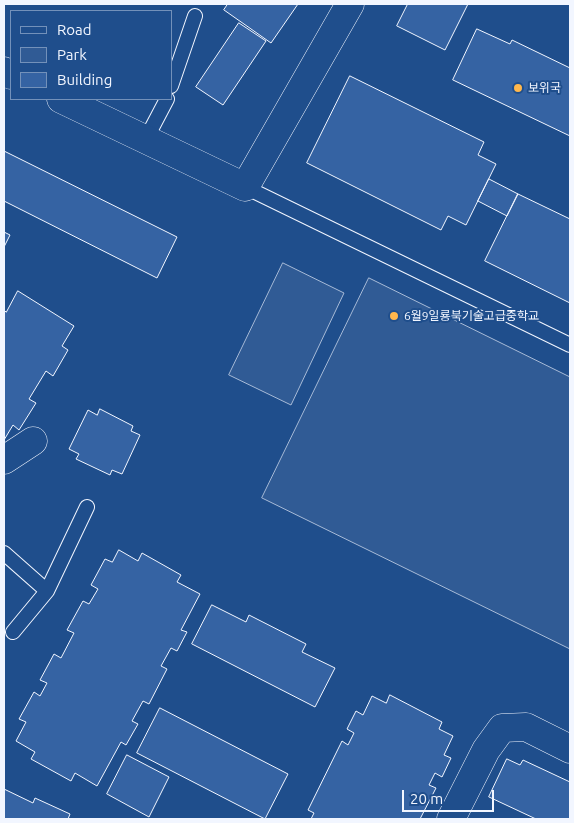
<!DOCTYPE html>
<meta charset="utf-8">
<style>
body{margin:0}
#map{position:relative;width:574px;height:823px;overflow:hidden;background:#1f4e8c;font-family:Ubuntu,sans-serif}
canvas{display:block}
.frame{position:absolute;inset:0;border:5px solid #f2f6ff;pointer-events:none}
.legend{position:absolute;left:10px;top:10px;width:162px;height:90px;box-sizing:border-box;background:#1f4e8c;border:1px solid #7391ba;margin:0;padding:6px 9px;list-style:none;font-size:15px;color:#f2f6ff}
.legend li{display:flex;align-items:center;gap:10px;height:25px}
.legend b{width:25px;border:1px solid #7391ba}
.scale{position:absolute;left:402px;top:790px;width:92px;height:22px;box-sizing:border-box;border:2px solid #f2f6ff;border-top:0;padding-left:6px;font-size:15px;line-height:18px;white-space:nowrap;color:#f2f6ff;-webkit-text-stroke:4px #1f4e8c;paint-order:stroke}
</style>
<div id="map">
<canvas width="574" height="823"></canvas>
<div class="frame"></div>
<ul class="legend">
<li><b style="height:6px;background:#1f4e8c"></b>Road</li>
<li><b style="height:14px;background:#305b95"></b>Park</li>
<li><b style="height:14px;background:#3563a3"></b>Building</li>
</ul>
<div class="scale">20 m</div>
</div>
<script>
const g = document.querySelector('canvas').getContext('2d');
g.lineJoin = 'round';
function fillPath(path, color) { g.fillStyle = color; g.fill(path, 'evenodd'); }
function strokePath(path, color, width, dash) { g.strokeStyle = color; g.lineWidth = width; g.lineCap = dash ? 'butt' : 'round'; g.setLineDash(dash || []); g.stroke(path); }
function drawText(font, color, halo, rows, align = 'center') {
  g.font = font + ' Ubuntu,"Noto Sans KR",sans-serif'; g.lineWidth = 4; g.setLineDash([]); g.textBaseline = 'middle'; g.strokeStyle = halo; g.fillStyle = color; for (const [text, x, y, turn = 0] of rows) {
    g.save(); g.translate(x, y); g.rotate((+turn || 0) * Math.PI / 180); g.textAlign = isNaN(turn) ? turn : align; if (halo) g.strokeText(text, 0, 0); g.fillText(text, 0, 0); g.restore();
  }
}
const green = new Path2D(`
 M283 263 344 293 291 405 229 375Z
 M369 278 570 377V649L262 498Z`);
const building = new Path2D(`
 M228 4H298L271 43 224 10Z
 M408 4H468L445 50 397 26Z
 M239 23 266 41 223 105 196 87Z
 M477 29 510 44 512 40 570 68V136L453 80Z
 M350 76 484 142 478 155 496 164 466 225 448 216 441 230 307 163Z
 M4 151 177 237 157 278 4 201Z
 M489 179 518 194 507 216 478 201Z
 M518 194 570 219V303L485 261Z
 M4 232 10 235 4 247Z
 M18 291 74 326 62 346 68 350 53 376 46 371 29 399 36 403 19 430 13 425 4 440V310L6 312Z
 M100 409 133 426 131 431 140 435 122 474 112 470 110 475 76 459 79 454 69 449 88 410 97 415Z
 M119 550 138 561 142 553 181 575 177 582 200 594 181 630 187 632 177 651 171 648 161 666 167 669 149 704 143 701 132 721 138 724 126 745 121 742 97 786 75 773 71 781 31 759 35 752 16 741 26 722 19 719 34 692 40 696 47 683 40 680 54 654 61 658 74 633 67 630 83 601 89 604 98 589 91 585 105 559 112 562Z
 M212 605 246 622 249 615 306 644 302 652 335 668 315 707 192 644Z
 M390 695 442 722 439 729 453 736 444 755 451 758 442 777 435 773 429 785 436 788 420 819H311L314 813 308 810 342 741 348 745 354 733 347 729 356 711 363 715 372 696 386 703Z
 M160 708 288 774 265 819 137 753Z
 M127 755 169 777 149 817 107 794Z
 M507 759 520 765 523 760 570 782V819H536L489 797Z
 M4 789 33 803 35 798 70 814 68 819H4Z`);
const service = new Path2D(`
 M171 86 195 16
 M146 139 167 99
 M245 187 570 345
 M4 553 47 591
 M13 632 47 591 87 507`);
const minor = new Path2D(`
 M4 71 11 75
 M61 99 245 187 350 4
 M4 460 33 441
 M451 819 486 750 502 728 526 727 570 749`);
const markers = [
 [518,88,5,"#ffb74d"],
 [394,316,5,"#ffb74d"]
];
const poiNames = [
 ["보위국",528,88],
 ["6월9일룡북기술고급중학교",404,316]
];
fillPath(green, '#305b95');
strokePath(green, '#a8bbd7', 1);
fillPath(building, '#3563a3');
strokePath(building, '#f2f6ff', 1);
strokePath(service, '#f2f6ff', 16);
strokePath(minor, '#f2f6ff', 29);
strokePath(service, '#1f4e8c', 14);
strokePath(minor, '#1f4e8c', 28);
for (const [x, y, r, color] of markers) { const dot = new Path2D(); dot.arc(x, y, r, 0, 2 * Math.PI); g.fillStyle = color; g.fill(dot); strokePath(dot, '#1f4e8c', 2); }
drawText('12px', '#f2f6ff', '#1f4e8c', poiNames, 'left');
</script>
